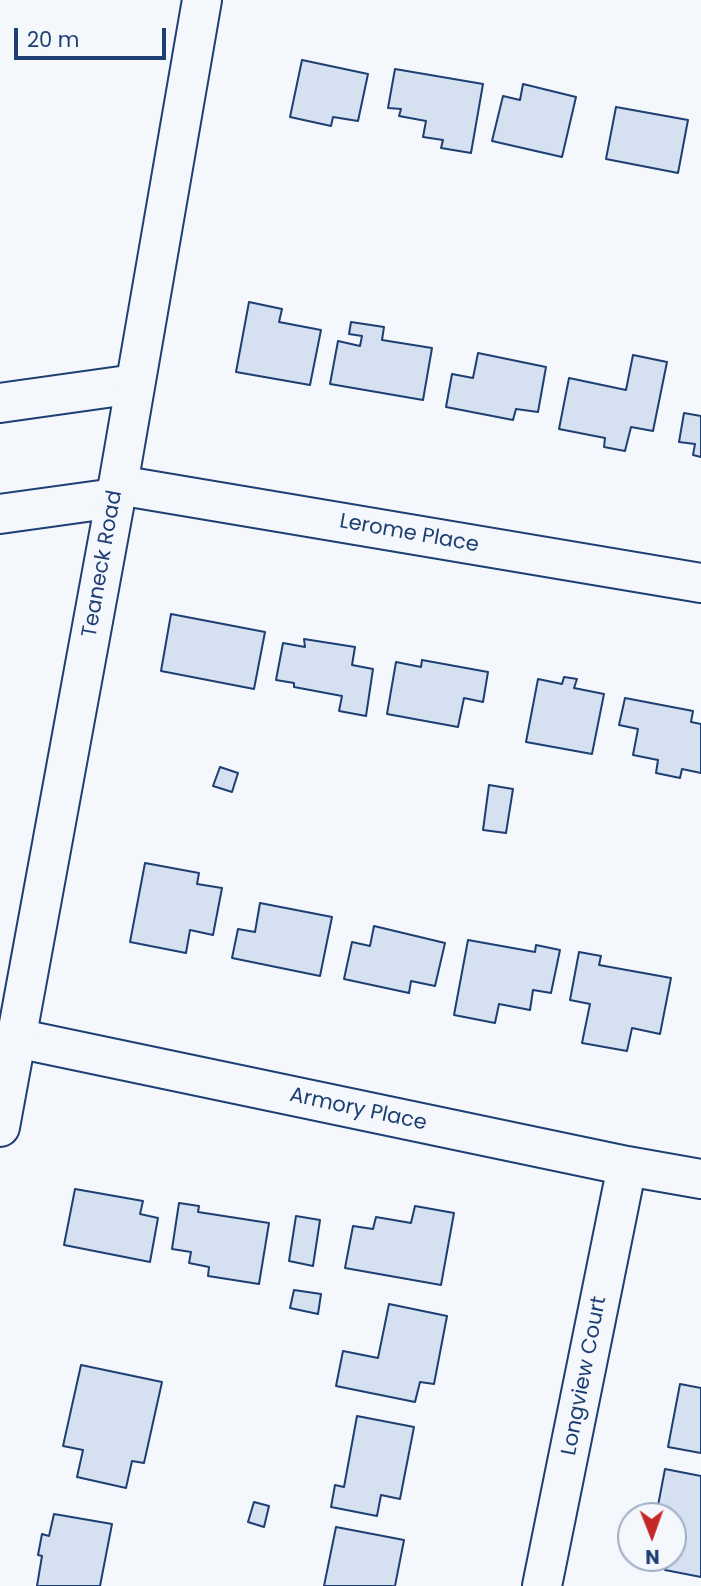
<!DOCTYPE html>
<style>
body{margin:0}
#map{position:relative;width:701px;height:1586px;overflow:hidden;background:#f4f7fb;font-family:Poppins,sans-serif}
canvas{display:block}
.north{position:absolute;left:617px;top:1502px;width:70px;height:70px;box-sizing:border-box;background:#f4f7fb;border:2px solid #9eadc5;border-radius:50%;rotate:179deg;font-size:19px;font-weight:700;line-height:28px;text-align:center;color:#1d3f73}
.north::after{content:'';display:block;margin:auto;width:24px;height:32px;background:#c62828;clip-path:polygon(50% 0,100% 100%,50% 72%,0 100%)}
.scale{position:absolute;left:14px;top:28px;width:152px;height:32px;box-sizing:border-box;border:4px solid #1d3f73;border-top:0;padding-left:9px;font-size:21px;line-height:24px;white-space:nowrap;color:#1d3f73;-webkit-text-stroke:5px #f4f7fb;paint-order:stroke}
</style>
<div id="map">
<canvas width="701" height="1586"></canvas>
<div class="north">N</div>
<div class="scale">20 m</div>
</div>
<script>
const g = document.querySelector('canvas').getContext('2d');
g.lineJoin = 'round';
function fillPath(path, color) { g.fillStyle = color; g.fill(path, 'evenodd'); }
function strokePath(path, color, width, dash) { g.strokeStyle = color; g.lineWidth = width; g.lineCap = dash ? 'butt' : 'round'; g.setLineDash(dash || []); g.stroke(path); }
function drawText(font, color, halo, rows, align = 'center') {
  g.font = font + ' Poppins,sans-serif'; g.lineWidth = 5; g.setLineDash([]); g.textBaseline = 'middle'; g.strokeStyle = halo; g.fillStyle = color; for (const [text, x, y, turn = 0] of rows) {
    g.save(); g.translate(x, y); g.rotate((+turn || 0) * Math.PI / 180); g.textAlign = isNaN(turn) ? turn : align; if (halo) g.strokeText(text, 0, 0); g.fillText(text, 0, 0); g.restore();
  }
}
const building = new Path2D(`
 M302 60 368 74 358 121 333 117 331 126 290 117Z
 M395 69 483 84 471 153 441 148 443 140 423 137 426 121 399 116 401 109 388 108Z
 M523 84 576 97 562 157 492 141 503 96 520 100Z
 M616 107 688 120 678 173 606 159Z
 M249 302 282 309 279 322 321 330 310 385 236 372Z
 M351 322 384 327 382 340 432 348 423 400 330 384 338 341 360 346 362 336 349 334Z
 M478 353 546 367 538 412 516 409 513 420 446 407 452 374 473 378Z
 M633 355 667 362 653 431 631 427 625 451 604 447 605 438 559 429 569 378 626 390Z
 M684 413 701 416V457L693 455 695 444 679 442Z
 M171 614 265 632 254 689 161 671Z
 M304 639 355 647 352 665 373 669 366 716 339 711 342 696 294 687V683L276 680 283 643 305 647Z
 M422 660 488 672 483 702 464 698 458 727 387 714 396 662 421 667Z
 M564 677 577 679 574 688 604 694 592 754 526 742 538 679 562 684Z
 M625 698 693 711 691 722 701 724V773L682 769 680 778 656 773 658 760 633 755 638 729 619 725Z
 M220 767 238 773 232 792 213 786Z
 M489 785 513 789 506 833 483 830Z
 M145 863 199 873 197 884 222 888 213 935 190 930 186 953 130 942Z
 M260 903 332 917 320 976 232 958 238 929 255 932Z
 M374 926 445 943 435 986 411 981 409 993 344 979 352 942 370 946Z
 M468 940 535 952 536 945 560 950 551 993 533 990 530 1010 499 1004 495 1023 454 1015Z
 M579 952 601 956 599 965 671 978 660 1034 632 1028 627 1051 582 1043 590 1004 570 1000Z
 M75 1189 143 1201 140 1214 158 1218 150 1262 64 1245Z
 M179 1203 199 1206 198 1212 269 1223 259 1284 208 1276 209 1267 189 1263 191 1252 172 1249Z
 M415 1206 454 1213 441 1285 345 1268 353 1226 373 1229 376 1217 411 1223Z
 M296 1216 320 1220 313 1266 289 1261Z
 M294 1290 321 1294 318 1314 290 1308Z
 M389 1304 447 1316 434 1384 420 1382 415 1402 336 1386 343 1351 378 1358Z
 M81 1365 162 1382 144 1463 132 1461 126 1488 77 1477 83 1450 63 1446Z
 M680 1384 701 1388V1453L668 1447Z
 M357 1416 414 1427 400 1499 381 1495 377 1516 331 1507 335 1485 344 1487Z
 M665 1469 701 1476V1577L665 1570 667 1558H673V1516H656Z
 M254 1502 269 1506 264 1527 248 1522Z
 M54 1514 112 1524 100 1586H37L42 1556 38 1555 42 1534 49 1536Z
 M336 1527 404 1540 395 1586H324Z`);
const street = new Path2D(`
 M118 485 701 583
 M16 1038 627 1166 701 1179
 M542 1586 627 1166`);
const secondary = new Path2D(`
 M0 403 135 384
 M0 514 115 498`);
const primary = new Path2D(`
 M0 1127 118 485 202 0`);
const streetNames = [
 ["Lerome Place",409,534,10],
 ["Teaneck Road",103,564,-80],
 ["Armory Place",358,1110,12],
 ["Longview Court",585,1376,-79]
];
fillPath(building, '#d5e0f0');
strokePath(building, '#1d3f73', 2);
strokePath(street, '#1d3f73', 42);
strokePath(secondary, '#1d3f73', 42);
strokePath(primary, '#1d3f73', 42);
strokePath(street, '#f4f7fb', 38);
strokePath(secondary, '#f4f7fb', 38);
strokePath(primary, '#f4f7fb', 38);
drawText('21px', '#1d3f73', '#f4f7fb', streetNames);
</script>
